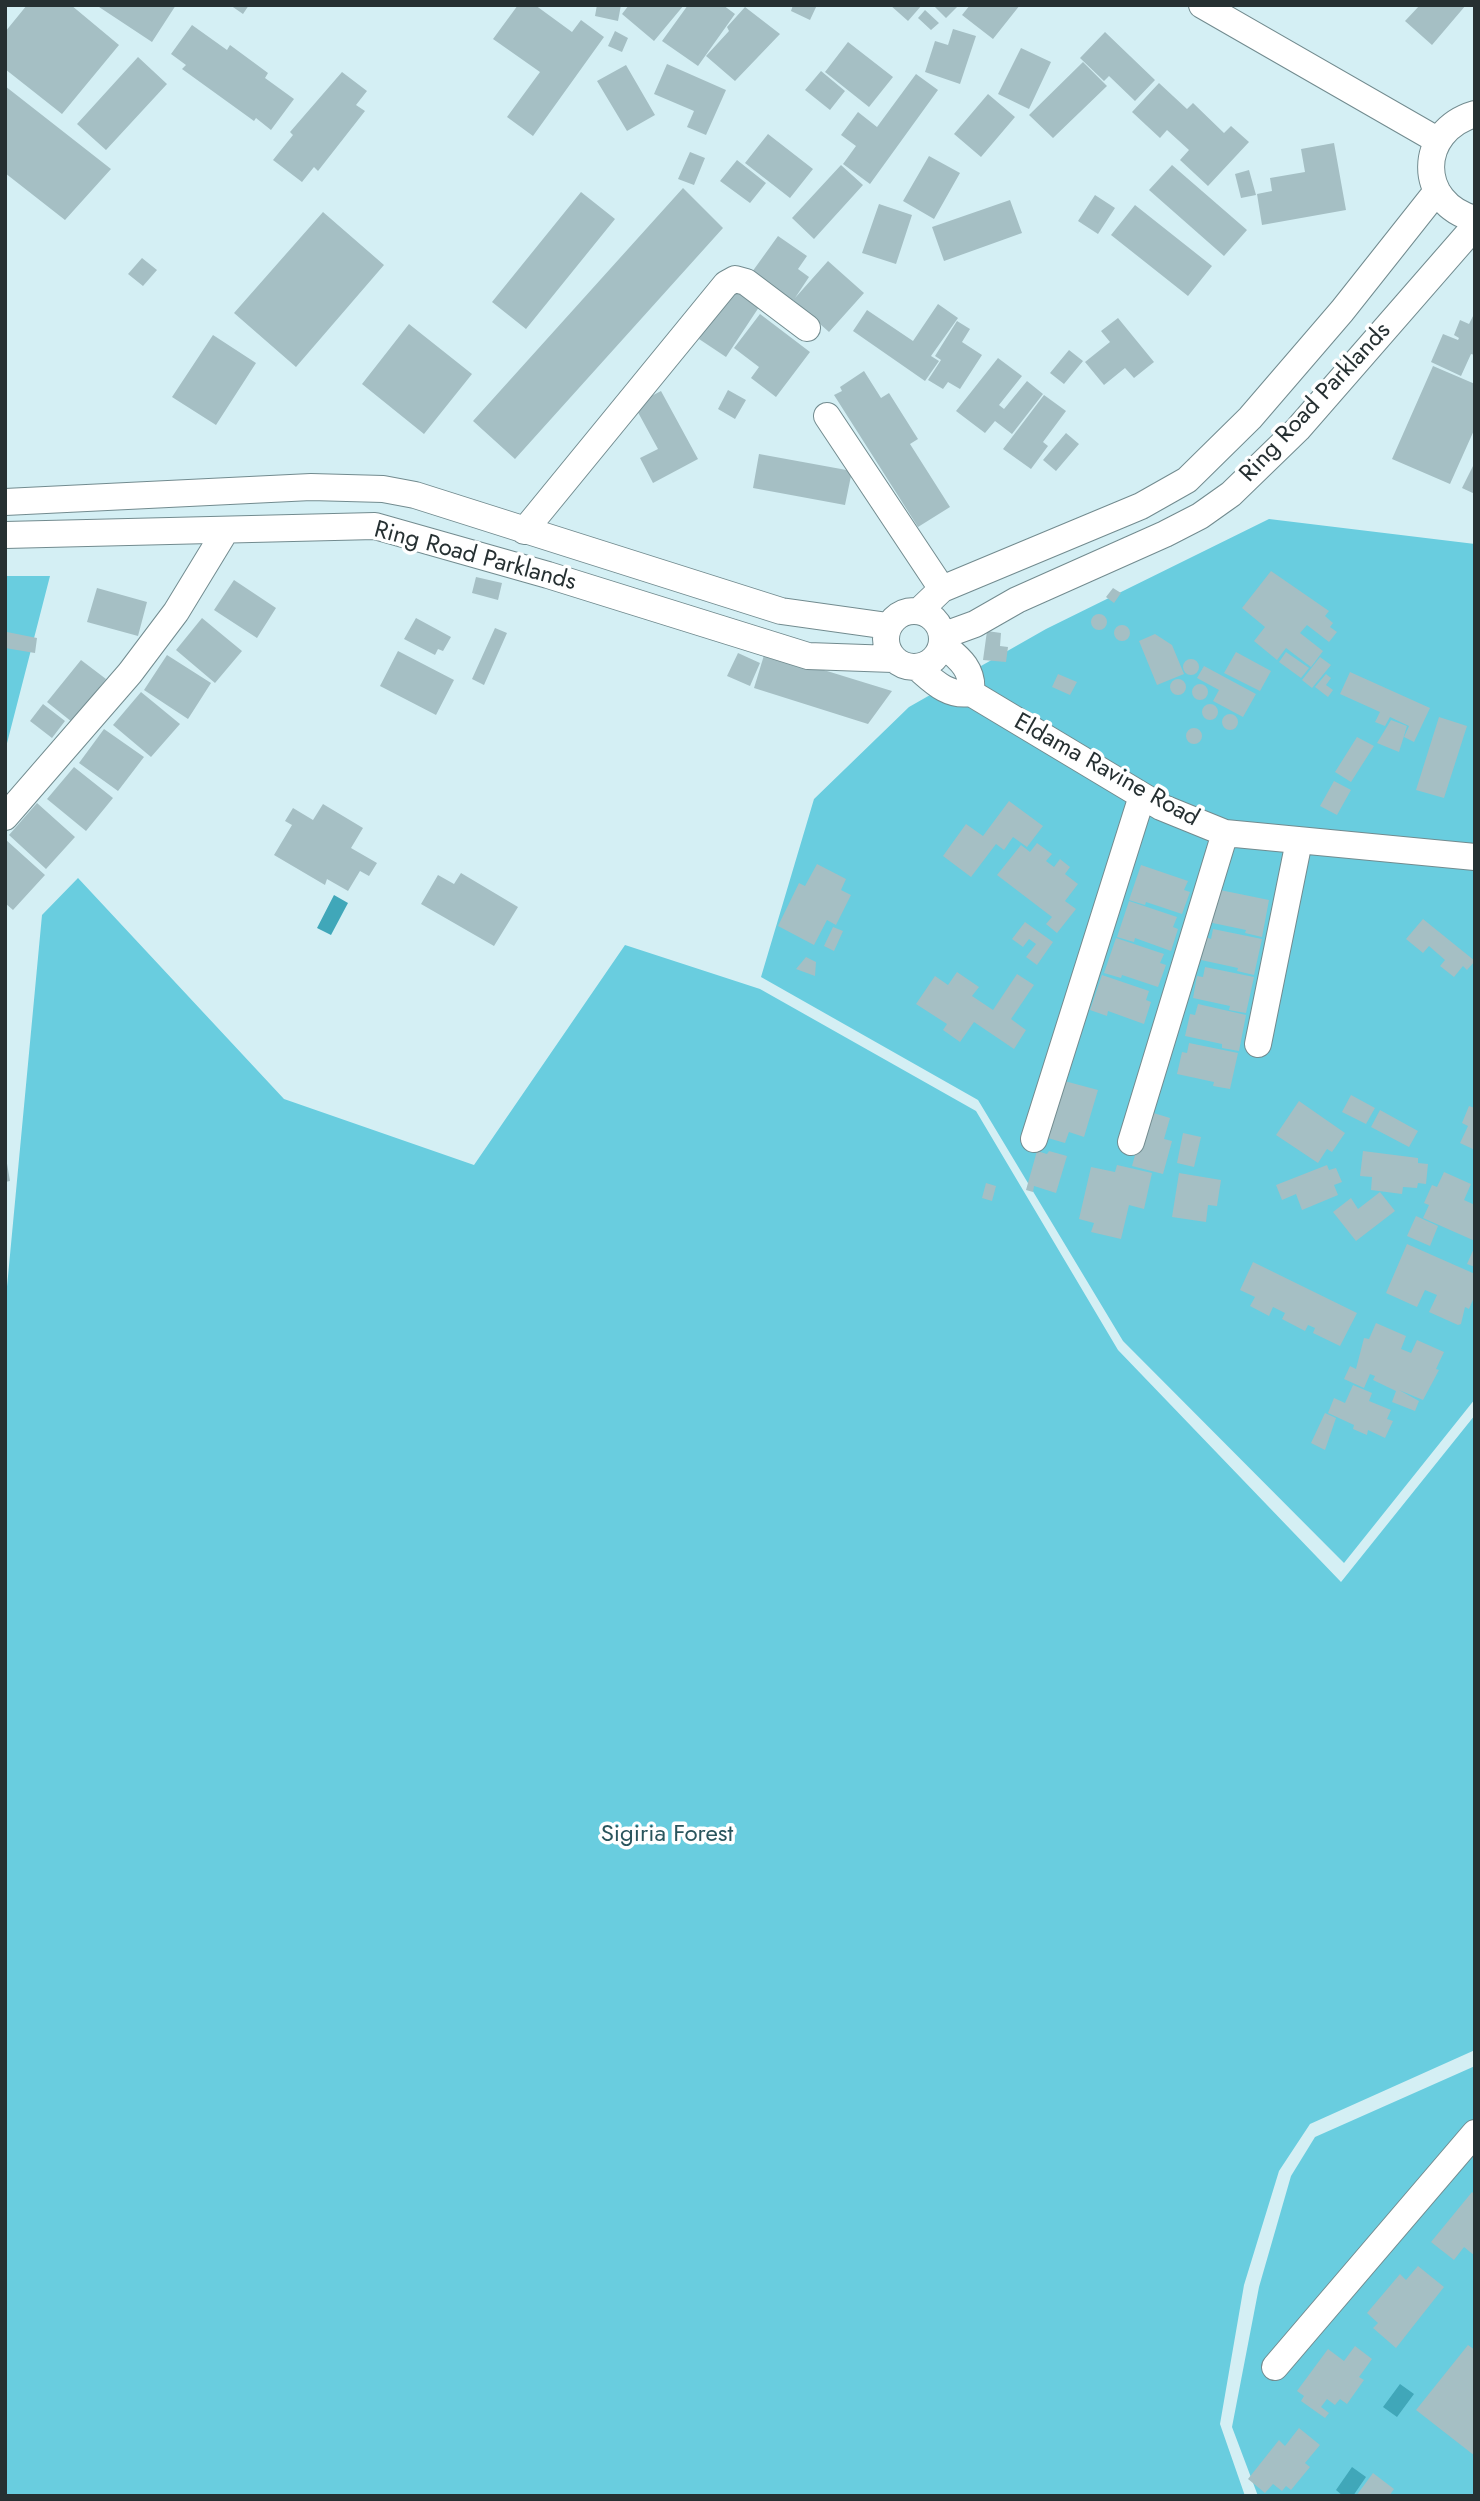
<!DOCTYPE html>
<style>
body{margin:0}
#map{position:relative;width:1480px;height:2501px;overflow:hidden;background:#d4eff4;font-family:Jost,sans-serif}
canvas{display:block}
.frame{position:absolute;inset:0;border:7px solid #263032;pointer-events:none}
</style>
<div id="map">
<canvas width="1480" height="2501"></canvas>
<div class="frame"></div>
</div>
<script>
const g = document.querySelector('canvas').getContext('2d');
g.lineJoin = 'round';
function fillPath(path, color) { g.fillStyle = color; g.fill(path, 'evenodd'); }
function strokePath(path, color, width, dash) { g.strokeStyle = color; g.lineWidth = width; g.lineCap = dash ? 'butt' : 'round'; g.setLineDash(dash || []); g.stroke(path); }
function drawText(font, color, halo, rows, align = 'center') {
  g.font = font + ' Jost,sans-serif'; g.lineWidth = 7; g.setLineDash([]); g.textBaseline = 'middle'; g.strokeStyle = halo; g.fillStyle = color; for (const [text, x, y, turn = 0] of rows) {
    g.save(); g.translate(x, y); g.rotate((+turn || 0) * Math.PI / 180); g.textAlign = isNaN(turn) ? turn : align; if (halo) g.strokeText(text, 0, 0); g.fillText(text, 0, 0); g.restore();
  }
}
const forest = new Path2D(`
 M1269 519 1475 544V1399L1344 1563 1123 1341 978 1100 761 977 814 799 909 707 1046 629Z
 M5 576H50L5 751Z
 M78 878 284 1099 474 1165 625 945 760 989 976 1111 1118 1350 1341 1582 1475 1415V2050L1310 2124 1279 2171 1244 2285 1220 2424 1245 2496H5V1308L42 915Z
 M1475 2066V2496H1258L1232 2427 1259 2287 1291 2176 1315 2137Z`);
const water = new Path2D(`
 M334 895 348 903 331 935 317 928Z
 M1400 2384 1414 2394 1397 2417 1383 2407Z
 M1352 2467 1366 2477 1353 2496H1343L1336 2490Z`);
const building = new Path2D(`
 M27 5H71L119 45 62 114 5 69V32Z
 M96 5H176L152 42Z
 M230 5H249L243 14Z
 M518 5H535L572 32 581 20 604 37 533 136 507 117 540 72 493 39Z
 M597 5H621L618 21 595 16Z
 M629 5H684L654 41 622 14Z
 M688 5H723L735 14 698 66 662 41Z
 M793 5H817L810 20 791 11Z
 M890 5H922L908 21Z
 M933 5H959L946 18Z
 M970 5H1020L993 39 962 15Z
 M1420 5H1466L1432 45 1405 21Z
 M745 7 780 34 735 81 706 56 729 31 727 27Z
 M925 10 939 23 931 30 918 18Z
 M192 25 227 50 230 45 268 73 265 78 294 99 271 130 256 118 254 121 182 69 186 65 171 54Z
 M953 29 976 36 960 84 925 72 935 41 948 45Z
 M615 31 628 38 622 52 608 46Z
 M1105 32 1155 80 1135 101 1109 76 1104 81 1080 58Z
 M848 42 893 77 869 107 825 72Z
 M1021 48 1051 62 1029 109 998 94Z
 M138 57 167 84 106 150 77 124Z
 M1083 62 1107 86 1053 138 1029 115Z
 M667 64 726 90 706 135 687 127 694 111 654 94Z
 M626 65 655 115 627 131 597 81Z
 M821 71 845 91 830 110 805 90Z
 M342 72 367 91 356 105 365 111 318 171 314 167 302 182 273 160 293 135 290 132Z
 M916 74 938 90 870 184 843 164 856 146 841 135 858 112 877 127Z
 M1159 83 1187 109 1193 103 1224 133 1231 126 1249 142 1208 186 1180 160 1189 150 1167 130 1160 138 1132 112Z
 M5 86 111 169 65 220 5 173Z
 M988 94 1015 117 981 157 954 134Z
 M768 134 813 169 790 198 745 163Z
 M1334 143 1346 210 1262 225 1257 194 1272 191 1270 178 1305 172 1301 149Z
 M690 152 705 158 694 185 678 179Z
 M929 156 960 173 934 219 903 201Z
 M737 160 766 183 750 203 720 181Z
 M841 165 863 185 814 239 792 218Z
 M1172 165 1247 230 1224 256 1149 190Z
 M1249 170 1256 195 1241 198 1235 174Z
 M683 188 723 228 515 459 473 421Z
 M581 192 615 219 526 329 492 302Z
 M1095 195 1115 208 1098 234 1078 221Z
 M1010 200 1022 233 944 261 932 227Z
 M879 204 912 215 896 264 862 253Z
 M1135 205 1212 266 1188 296 1111 235Z
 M323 212 384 265 296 367 234 313Z
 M778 236 807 256 798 269 809 277 795 298 828 261 864 293 829 332 793 300 787 308 747 279Z
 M142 258 157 270 143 286 128 274Z
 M734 286 761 304 726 357 699 339Z
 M938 304 958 318 931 356 939 361 925 381 853 331 867 310 913 341Z
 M1475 312V355L1471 354 1461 376 1431 362 1443 334 1458 340 1459 338 1454 335 1460 320 1469 324Z
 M760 314 810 352 776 397 751 378 759 367 734 348Z
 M1118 318 1154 362 1134 378 1125 368 1104 385 1085 362 1110 342 1101 331Z
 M957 321 970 329 962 342 982 355 960 389 948 382 943 389 928 380 941 360 935 356Z
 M409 324 472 374 424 434 362 384Z
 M213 335 256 363 216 425 172 397Z
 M1069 350 1083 361 1064 384 1050 373Z
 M998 358 1022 376 999 405 1004 409 1027 381 1043 394 1012 434 995 421 985 433 956 411Z
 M1433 366 1475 384V428L1450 484 1392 459Z
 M864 371 881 398 889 393 918 439 910 444 950 507 918 527 834 395 842 391 840 387Z
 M728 390 746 400 735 419 718 409Z
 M661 391 698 459 653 483 640 458 658 449 634 405Z
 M1044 395 1066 411 1043 442 1048 446 1031 469 1003 449Z
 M1066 433 1079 444 1056 471 1043 460Z
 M759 454 852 471 845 505 753 488Z
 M1475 462V494L1462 488Z
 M1271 571 1329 611 1325 616 1333 623 1330 627 1337 632 1329 642 1307 625 1300 633 1323 651 1311 667 1286 648 1277 660 1254 641 1265 627 1242 608Z
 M476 577 502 583 498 600 472 593Z
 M234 580 276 608 257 638 214 610Z
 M97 588 147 602 138 636 87 622Z
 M1113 588 1121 593 1114 603 1106 597Z
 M1091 622a8 8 0 1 1 16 0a8 8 0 1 1-16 0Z
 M202 618 242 651 215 683 176 650Z
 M416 618 451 637 443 651 438 649 435 655 404 639Z
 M1114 633a8 8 0 1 1 16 0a8 8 0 1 1-16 0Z
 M495 628 507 633 484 685 472 679Z
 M987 631 1001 633 1000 646 1008 647 1006 662 983 660Z
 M7 632 37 638 35 653 5 648Z
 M1155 634 1172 645 1184 674 1157 685 1139 641Z
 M398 651 454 680 436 715 380 686Z
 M765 652 892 691 868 724 754 688Z
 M1236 652 1271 671 1260 691 1224 673Z
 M1286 652 1309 668 1301 678 1279 662Z
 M738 653 760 663 750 686 727 676Z
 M167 655 211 683 188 719 144 690Z
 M1320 657 1331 665 1312 688 1302 680Z
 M1183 667a8 8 0 1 1 16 0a8 8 0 1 1-16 0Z
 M81 660 106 679 72 722 47 702Z
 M1204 666 1256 694 1243 717 1213 701 1219 690 1197 678Z
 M1350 672 1430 708 1414 742 1404 737 1409 726 1390 717 1385 726 1375 722 1380 712 1340 694Z
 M1058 674 1077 682 1070 695 1052 687Z
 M1326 674 1331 678 1326 685 1333 690 1328 697 1315 687Z
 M1170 687a8 8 0 1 1 16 0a8 8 0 1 1-16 0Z
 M1192 692a8 8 0 1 1 16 0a8 8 0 1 1-16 0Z
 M141 692 180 724 151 757 113 725Z
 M43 704 65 721 52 738 30 721Z
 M1202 712a8 8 0 1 1 16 0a8 8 0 1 1-16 0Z
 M1222 722a8 8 0 1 1 16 0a8 8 0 1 1-16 0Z
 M1439 717 1467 726 1444 798 1416 790Z
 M1391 720 1407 726 1399 752 1377 743Z
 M1186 736a8 8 0 1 1 16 0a8 8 0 1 1-16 0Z
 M104 729 144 757 118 791 79 763Z
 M1357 737 1374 746 1351 782 1335 772Z
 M74 767 113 798 86 831 47 799Z
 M1334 781 1351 790 1337 815 1320 806Z
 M1009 801 1043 826 1027 847 1013 837 1004 850 996 844 971 877 943 856 966 824 983 836Z
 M37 803 75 837 46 869 9 835Z
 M323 804 363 828 351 848 377 863 369 876 360 871 348 891 327 879 325 885 274 855 292 825 285 821 293 808 313 820Z
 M5 839 45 875 13 910 5 903Z
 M1037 843 1052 854 1046 861 1054 867 1060 859 1070 867 1065 874 1078 884 1065 901 1076 909 1057 933 1046 924 1052 917 997 875 1021 845 1030 852Z
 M817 864 846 879 841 890 851 895 836 925 827 920 814 945 778 926 799 883 805 886Z
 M1141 865 1188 881 1184 890 1190 892 1182 914 1146 902 1145 905 1129 900Z
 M461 873 518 907 494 946 421 904 438 875 454 884Z
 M1220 890 1269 900 1262 937 1245 933 1246 930 1208 922 1213 899 1218 900Z
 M1129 901 1177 917 1173 927 1178 929 1171 951 1135 938 1134 942 1117 937Z
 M1423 919 1475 961 1467 970 1463 966 1454 977 1440 966 1445 960 1429 946 1423 953 1406 939Z
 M1025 922 1053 942 1037 965 1026 957 1036 944 1029 939 1023 947 1012 939Z
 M833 927 843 931 834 951 824 946Z
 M1213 929 1262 939 1254 975 1237 971 1238 968 1201 960 1206 937 1211 939Z
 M1116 938 1164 954 1160 963 1166 965 1158 987 1122 975 1121 978 1104 973Z
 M806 957 816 962 815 976 796 969Z
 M1205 967 1254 977 1246 1013 1229 1010 1230 1006 1193 998 1197 976 1203 977Z
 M957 972 979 987 972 996 993 1010 1017 974 1034 985 1011 1019 1026 1030 1014 1049 974 1022 960 1042 943 1030 947 1024 916 1004 935 976 948 985Z
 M1102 975 1149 991 1146 1000 1151 1002 1144 1024 1108 1011 1107 1016 1090 1010Z
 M1198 1004 1246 1015 1239 1051 1222 1048V1044L1185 1036 1190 1014 1195 1015Z
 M1189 1043 1238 1053 1230 1089 1213 1086 1214 1082 1177 1074 1182 1052 1187 1053Z
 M1057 1079 1098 1090 1084 1137 1069 1132 1065 1143 1041 1136Z
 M1351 1095 1375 1108 1366 1124 1342 1112Z
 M1299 1101 1345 1133 1332 1152 1327 1149 1318 1163 1276 1135Z
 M1469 1106 1475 1108V1150L1460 1143 1468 1126 1462 1123Z
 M1380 1110 1418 1131 1409 1147 1371 1127Z
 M1147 1111 1170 1118 1164 1139 1172 1141 1163 1174 1132 1166Z
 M1183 1133 1201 1137 1194 1167 1177 1163Z
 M1037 1151 1047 1154 1049 1151 1067 1156 1056 1193 1034 1186 1033 1192 1026 1190Z
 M1363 1151 1418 1158V1163L1428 1164 1426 1184 1418 1183 1417 1188 1403 1187 1402 1194 1371 1190 1372 1177 1360 1176Z
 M5 1152 10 1181 5 1182Z
 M1117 1165 1152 1173 1144 1209 1129 1205 1121 1239 1091 1232 1094 1223 1079 1219 1091 1167 1115 1172Z
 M1327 1165 1329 1170 1336 1168 1342 1182 1334 1185 1338 1195 1302 1210 1296 1194 1282 1200 1276 1185Z
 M1444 1172 1471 1184 1464 1200 1475 1205V1241L1423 1218 1429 1205 1424 1203 1432 1185 1437 1187Z
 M1179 1173 1221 1180 1217 1206 1208 1205 1206 1222 1172 1217Z
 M986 1183 996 1186 992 1201 982 1198Z
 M1380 1192 1395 1211 1356 1241 1333 1212 1351 1198 1358 1209Z
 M1416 1216 1438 1226 1430 1246 1407 1236Z
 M1407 1244 1475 1274V1295L1469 1309 1465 1307 1461 1324 1458 1325 1429 1312 1437 1295 1425 1290 1417 1307 1386 1293Z
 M1475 1246V1267L1467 1264Z
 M1253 1262 1357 1313 1340 1346 1313 1333 1315 1328 1308 1325 1305 1331 1282 1319 1285 1313 1273 1307 1269 1316 1250 1306 1255 1297 1240 1290Z
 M1376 1323 1406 1336 1401 1349 1411 1353 1417 1340 1444 1352 1436 1369 1439 1370 1423 1400 1399 1390 1419 1401 1415 1411 1392 1402 1396 1391 1373 1380 1375 1376 1370 1374 1364 1388 1344 1379 1350 1366 1356 1369 1364 1338 1369 1339Z
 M1353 1385 1372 1393 1369 1401 1391 1410 1387 1419 1393 1421 1385 1438 1368 1430 1367 1435 1353 1429 1354 1425 1328 1413 1334 1398 1345 1403Z
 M1325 1413 1336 1418 1325 1450 1311 1443Z
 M1472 2192 1475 2195V2256L1464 2247 1454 2260 1431 2242Z
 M1418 2266 1444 2287 1396 2348 1373 2328 1378 2323 1367 2313 1400 2274 1406 2280Z
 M1468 2345 1475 2350V2456L1416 2410Z
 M1355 2346 1372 2359 1359 2377 1364 2380 1347 2404 1340 2399 1335 2405 1327 2399 1321 2407 1329 2413 1325 2418 1301 2401 1304 2396 1297 2391 1328 2349 1344 2361Z
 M1299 2428 1320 2445 1305 2463 1310 2467 1291 2490 1286 2486 1282 2491 1273 2484 1265 2493 1248 2479 1279 2440 1285 2446Z
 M1373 2473 1394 2489 1389 2496H1356Z`);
const minor = new Path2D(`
 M1202 5 1437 140
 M1475 114C1417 131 1416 203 1475 219
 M827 416 942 589
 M5 502 311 487 383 489 415 495 781 611 888 626
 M524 531 726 284 735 279 746 282 807 328
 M5 535 375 526 548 575 808 656 893 659
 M886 639a28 28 0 1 1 56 0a28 28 0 1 1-56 0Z
 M919 611 942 589 1141 506 1187 480 1250 418 1342 311 1437 191
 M942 636 975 624 1017 600 1165 534 1200 516 1231 494 1298 429 1475 226
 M942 644C959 658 974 669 971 693
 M918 668C933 681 948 697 971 693
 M971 693 1161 807 1225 833 1475 857
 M5 817 130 673 176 612 226 530
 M1258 1044 1299 841
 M1034 1139 1142 796
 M1131 1142 1225 833
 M1275 2367 1475 2133`);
const streetNames = [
 ["Ring Road Parklands",1316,403,-47],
 ["Ring Road Parklands",475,557,15],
 ["Eldama Ravine Road",1106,771,29]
];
const parkNames = [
 ["Sigiria Forest",667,1835]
];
fillPath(forest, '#69cddf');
fillPath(water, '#40a7b9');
fillPath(building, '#a5bfc4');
strokePath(minor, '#728b8f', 28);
strokePath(minor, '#fff', 26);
drawText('24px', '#263032', '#fff', streetNames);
drawText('24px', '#29555d', '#fff', parkNames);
</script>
